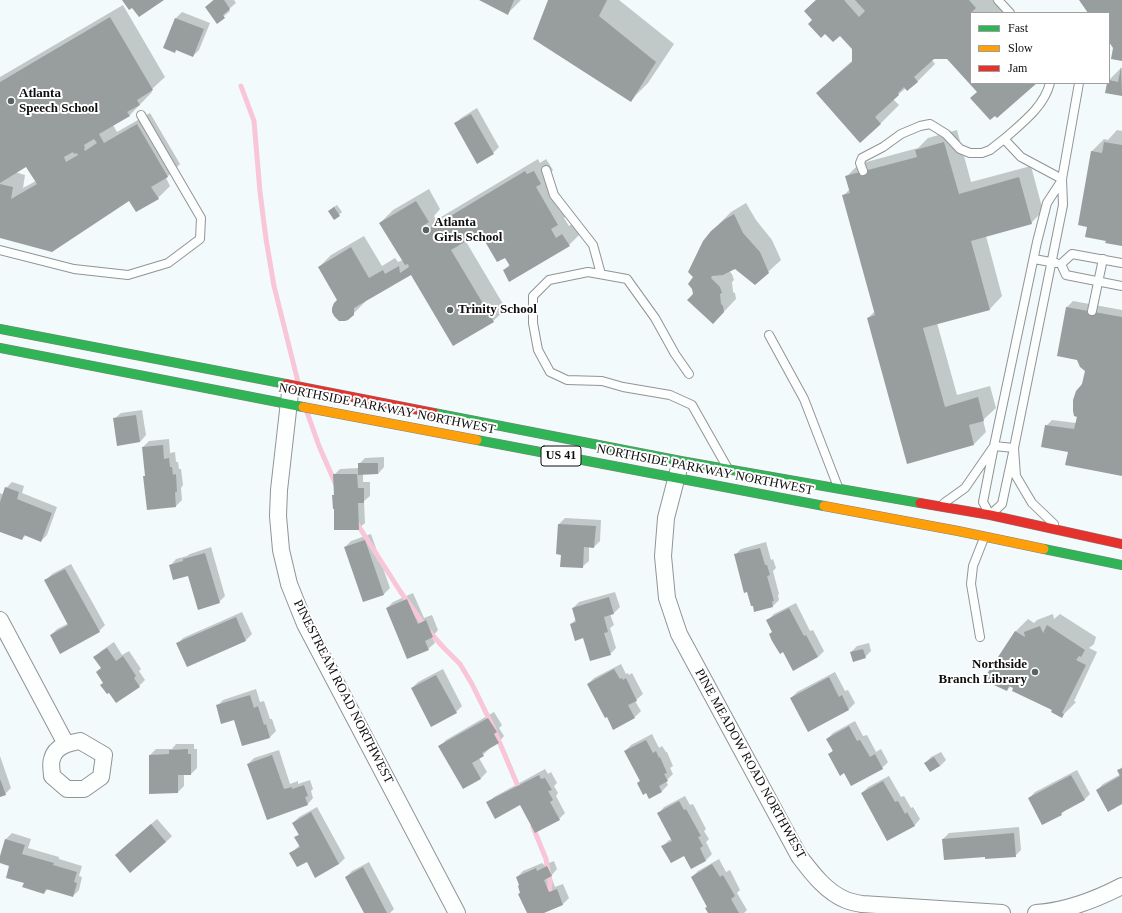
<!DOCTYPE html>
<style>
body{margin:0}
#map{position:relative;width:1122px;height:913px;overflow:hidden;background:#f2fafb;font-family:Georgia,serif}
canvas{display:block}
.legend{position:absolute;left:970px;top:12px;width:140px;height:72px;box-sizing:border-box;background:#fff;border:1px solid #9f9f9f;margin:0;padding:5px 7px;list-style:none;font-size:12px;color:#0e0e0e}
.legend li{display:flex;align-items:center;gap:8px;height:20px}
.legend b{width:20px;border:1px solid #9f9f9f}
</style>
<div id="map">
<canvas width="1122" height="913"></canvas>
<ul class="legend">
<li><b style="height:5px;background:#30b455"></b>Fast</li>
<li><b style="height:5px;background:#ff9f0a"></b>Slow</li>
<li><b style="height:5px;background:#e5322d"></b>Jam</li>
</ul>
</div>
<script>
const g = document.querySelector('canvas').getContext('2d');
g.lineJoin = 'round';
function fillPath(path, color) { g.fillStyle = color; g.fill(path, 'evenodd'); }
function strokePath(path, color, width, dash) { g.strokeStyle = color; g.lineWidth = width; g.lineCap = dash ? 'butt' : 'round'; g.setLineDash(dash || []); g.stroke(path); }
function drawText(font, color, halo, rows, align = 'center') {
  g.font = font + ' Georgia,serif'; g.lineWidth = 4; g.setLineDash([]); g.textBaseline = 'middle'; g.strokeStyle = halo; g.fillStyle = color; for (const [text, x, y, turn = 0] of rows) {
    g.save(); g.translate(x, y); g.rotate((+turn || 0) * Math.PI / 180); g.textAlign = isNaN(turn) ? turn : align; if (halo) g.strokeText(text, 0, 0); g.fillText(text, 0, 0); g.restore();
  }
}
const shadow = new Path2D(`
 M213 0H234L236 3 229 9 230 11 217 22 206 7Z
 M481 0H521L508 13Z
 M549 0H619L674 44 648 83 630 101Z
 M816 0H996L1007 13H971V83H1035L978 92 947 58H933L932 60 935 64 917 82 906 88 893 99 899 105 881 123 860 142 818 93 836 75 853 60V49L840 34 813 20 805 11Z
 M123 5 165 77 151 90 152 92 129 116 113 125 117 132 150 113 180 164 166 178 170 186 158 198 130 200 0 237V77ZM27 165 36 181 23 188 25 175 15 172Z
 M182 12 210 23 199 50 193 56 177 49 164 47 176 18Z
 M1121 68H1122V95L1106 92 1109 80Z
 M477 108 499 147 493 153 477 162 455 124 461 118Z
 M957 130 971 182 1031 166 1043 211 1031 223 986 236 1002 296 990 309 937 323 957 395 990 386 996 408 983 420 986 432 974 444 908 462 868 318 875 311 844 195 850 189 846 177 859 164 918 148 928 138Z
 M1117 130 1122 131V245L1107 240 1088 226 1092 151 1104 139 1108 140Z
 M538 159 540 163 546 159 553 170 548 175 570 212 564 218 569 226 575 222 581 233 569 245 504 270 510 264 505 257 480 231 465 240 506 309 493 321 411 273 366 300V301L348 319 338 300 319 267 331 255 364 236 382 266 395 258 398 262 403 260 380 223 393 210 429 189 440 209 434 216 436 220Z
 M746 203 756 220 772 240 781 260 768 272 735 268 729 271 732 274 734 280 732 282 733 292 735 293 736 299 713 323 694 294V277L718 225 731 212Z
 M337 205 342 212 334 219 332 208Z
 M1073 301 1122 310V475L1046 426 1052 420 1076 423 1082 384 1087 371 1067 307Z
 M142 410 146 435 140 442 114 419 121 413Z
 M169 439 170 453 175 452 176 462H178L179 469H181L183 485 181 488 182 500 176 506 146 475 143 447 149 441Z
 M384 457V467L378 474H363V482H370V496L364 501 365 523 358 529 333 495 335 494 334 475 340 469 359 468V464L365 458Z
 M12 482 24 486 22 493 57 507 47 535 41 541 26 535 22 539 0 531V493L4 495 6 488Z
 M565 518 601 520 600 541 594 547H589V561L582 567 562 554 559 524Z
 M371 534 390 588 384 594 364 601 345 547 351 541Z
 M766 542 771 560 773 559 776 568 773 571 779 594 778 595 779 600 773 606 735 555 741 549Z
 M211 547 225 596 219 602 188 575 170 566 176 559 187 556 190 554Z
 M71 564 105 625 99 631 51 635 57 629 69 623 46 580 52 574Z
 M615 592 620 607 614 613 610 614 614 625 610 628 616 648 610 654 584 637 571 624 576 619 573 608 579 602Z
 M413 593 424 618 432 615 438 630 432 637 435 643 428 649 408 658 387 608 393 602Z
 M796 603 810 631 813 630 824 651 818 657 773 631 768 620 774 614Z
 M242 612 252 634 246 640 187 666 177 644 183 638Z
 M1053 614 1054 619 1060 614 1096 637 1094 644 1089 648 1097 652 1074 701 1076 702 1062 716 1053 710 1011 686 1007 690 984 679 1016 631 1028 619 1034 623 1037 620Z
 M114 642 122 655 129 651 141 669 139 671 145 680 139 686 104 682 102 668 95 657 101 651Z
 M869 643 871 651 865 657 851 652 857 646Z
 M621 664 626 674 628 673 629 675 632 673 643 694 635 701 641 711 635 717 588 684 594 678Z
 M443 669 462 706 456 712 412 688 418 682Z
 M835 672 845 691 848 690 855 703 849 709 808 730 791 698 797 692Z
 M256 689 260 702 264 701 270 719H272L276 731 270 737 243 745 235 719 217 706 223 700Z
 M494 712 502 725 499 728 504 736 498 743 488 748 489 749 483 755 479 758 487 772 481 778 463 788 440 746 446 740Z
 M855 721 863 736 867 735 876 752 881 749 888 762 882 768 844 772 830 754 833 750 827 739 833 733Z
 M652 734 659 748 662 746 666 752H667L673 766 670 768 673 774 666 781 668 785 662 791 650 798 625 751 631 745Z
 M176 744H194V749H197V768L191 774H184V786L178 792 150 755 156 749H172Z
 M279 750 290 784 298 781V784L310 780 313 789 311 791 313 798 307 805 267 819 248 764 254 758Z
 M941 752 946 760 940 766 925 763 931 757Z
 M0 756 11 788 5 794 0 796Z
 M1122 767V803L1097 790 1103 784 1121 774 1119 771Z
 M545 769 548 774 551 772 557 783 554 786 558 793 556 796 565 813 559 819 521 804 488 803 494 797Z
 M1077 770 1090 794 1084 800 1066 809 1061 814 1029 798 1035 792Z
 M889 776 901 797 904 796 911 808 913 807 920 819 914 826 862 793 868 787Z
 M685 796 690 805 693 804 706 829 704 831 709 839 706 842 712 854 706 860 691 868 684 855 663 846 669 840 672 839 658 814 664 807Z
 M317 807 345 858 339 864 307 861 291 853 300 845 295 838 299 834 293 823 299 817Z
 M157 819 172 836 166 842 122 849Z
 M1019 827 1021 850 1015 856 943 839 949 833Z
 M12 833 31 839 28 848 59 857V859L82 866 79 876 82 877 79 890 73 896 48 889 44 893 25 882 10 865 0 862 6 839Z
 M719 859 726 872 730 870 740 890 737 893 747 910 744 913H709L708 906 692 877 698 871Z
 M554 861 557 869 551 876 555 887 563 884 569 898 563 904 542 913H528L519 894 521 892 520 885 517 877 523 871 542 863 544 865Z
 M369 862 394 909 390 913H365L346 877 352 871Z`);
const stream = new Path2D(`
 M241 86 254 121 260 192 266 239 274 286 298 382
 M307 412 319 446 336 485
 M356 522 400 591 427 629 443 647 460 664 472 684 493 727 520 791
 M533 827 546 859 550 882 549 898`);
const building = new Path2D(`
 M122 0H164L139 17 132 8 129 10Z
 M214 0H224L230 9 223 15 225 18 217 24 205 7Z
 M479 0H514L508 15Z
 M548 0H607L599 16 656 62 631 102 533 39Z
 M816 0H844L859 17 865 11 855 0H969L976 8 972 12 973 13H971V83H1037L997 118 995 116 990 120 970 98 977 92 947 59H934L914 77 918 82 907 91 904 87 898 93 899 95 875 117 881 124 860 143 816 93 852 62V49L840 36 833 42 825 34 821 38 808 24 812 20 804 11Z
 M1079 0H1122V61L1111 59 1113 48 1109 42V13H1088Z
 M110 17 153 90 137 100 140 105 127 112 130 116 99 134 104 143 137 124 168 177 151 187 159 199 136 212 129 201 52 252 0 238V184L13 187 11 199 37 184 26 167 0 183V82ZM94 139 97 143 85 151 84 148H85L84 145ZM73 152 74 154 77 153 78 155 66 162 64 157Z
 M175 18 204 29 193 57 176 50 175 53 163 48Z
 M1121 67 1122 96 1105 93 1107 83H1109V80L1118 82Z
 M471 114 494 154 477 164 454 123Z
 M944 142 959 194 1019 177 1032 224 971 241 990 310 923 328 945 407 978 397 984 421 969 425 974 445 907 464 867 318 875 315 842 195 850 193 845 176 917 157 915 150Z
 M1104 142 1122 145V246L1105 243 1106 241 1085 237 1087 227 1078 225 1091 151 1102 153Z
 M525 171 527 174 534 171 541 184 536 187 558 225 551 229 556 238 562 234 570 246 509 282 503 270 510 266 505 258 497 262 480 233 451 250 494 322 453 346 411 275 354 308V315L348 320 345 321H339L334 316 332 312V308L334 303 337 300 318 267 351 247 369 278 383 270 385 274 399 266 400 273 409 267 408 264 405 265 379 223 416 201 429 222 421 227 424 232Z
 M334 207 340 216 334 220 328 211Z
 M734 214 743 233 760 252 769 273 755 285 735 269 723 275 712 276 711 278 720 287 722 293 720 294 721 304 723 306 724 312 713 324 687 300 693 294 692 289 688 284 693 277 688 272 703 241 711 231 724 220Z
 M1066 307 1122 317V476L1065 465 1068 452 1041 447 1045 425 1074 429 1077 417 1074 416 1073 411V400L1076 391 1082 384 1085 371 1080 367 1077 360 1057 356Z
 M136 415 140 442 117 446 113 418Z
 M163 445 164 459 169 458 170 467H172L173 475 176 474 177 492H175L176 507 147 510 143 476H145L142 447Z
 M358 463H378V474L358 475Z
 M333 474H357L358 488H364V503H358L359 530H334V509H333L332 495H334Z
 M5 487 19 492 17 499 52 513 41 542 24 535 22 540 0 532V502Z
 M558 524 596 526 594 548 584 547 583 568 560 567 561 555 556 554Z
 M365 540 384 595 363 602 344 547Z
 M760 548 765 565H767L770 575 767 576 774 601H772L773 607 754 612 753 606H751L747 592 744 593 734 554Z
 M205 553 220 603 198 610 188 576 173 580 169 565 183 561V559Z
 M65 569 100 632 60 654 50 635 68 625 44 580Z
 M609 597 614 614 604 617 608 632 604 633 611 655 590 661 583 638 575 641 570 624 576 622 572 608Z
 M407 599 418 624 426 620 433 637 425 641 429 650 407 659 386 608Z
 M789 608 804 636 806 635 818 657 793 671 783 652 780 654 772 641 769 634 772 632 766 620Z
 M236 617 246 641 187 667 176 643Z
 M1047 625 1085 650 1081 657 1079 656 1076 660 1086 665 1062 713 1064 714 1062 718 1051 712 1052 710 1012 691 1013 688 1009 686 1007 691 983 680 1015 631 1025 637 1024 632 1040 626 1043 633Z
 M107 648 116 661 123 656 136 676 134 678 140 687 116 703 109 693 107 694 100 685 103 683 96 672 101 668 93 657Z
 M863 649 866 658 853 662 850 652Z
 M614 669 620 679 622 678 623 680 626 678 637 701 628 705 635 718 613 730 607 717 605 718 587 684Z
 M436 675 457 713 431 727 411 688Z
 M829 677 839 697 842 695 849 710 808 732 790 698Z
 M250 695 254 708 258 706 264 725 266 724 270 738 242 746 234 720 221 724 216 705Z
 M488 718 497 732 494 734 499 743 482 753 484 756 472 763 481 779 463 789 438 746Z
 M849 726 857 741 860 740 870 757 875 754 883 769 851 786 844 773 840 776 828 754 833 751 826 739Z
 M646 740 653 753 656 751 659 758 660 757 667 773 664 774 668 781 659 786 662 792 649 799 646 793 643 795 637 783 640 781 624 751Z
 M188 749V754H191V775H178V793L149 794V755L169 754V750Z
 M272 755 284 789 292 787V789L304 785 308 796 305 797 308 805 267 820 247 764Z
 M934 757 940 766 930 772 924 763Z
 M1122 768V804L1108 812 1096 790 1120 776 1117 770Z
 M539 775 541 779 545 778 552 790 548 791 553 800 550 802 560 820 535 833 520 805 495 819 486 802Z
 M1071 775 1085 800 1061 813 1062 815 1042 825 1028 798Z
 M0 779 6 795 0 797Z
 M883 781 895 802 898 801 905 814 907 812 915 826 887 841 861 793Z
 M679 801 684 810 686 809 701 836 698 837 703 846 700 848 706 861 691 869 684 856 671 863 661 846 672 841 657 813Z
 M311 812 339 864 315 878 307 862 297 867 289 853 300 847 294 837 299 835 292 823Z
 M151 824 166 842 130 873 115 855Z
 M1014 833 1016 857 985 859V857L944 860 942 839Z
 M5 839 25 845 22 854 54 863 53 865 77 872 74 882 77 883 73 897 46 889 44 894 22 887 24 883 6 878 9 866 0 863V856Z
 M712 864 720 877 723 875 735 896 731 899 739 913H708L705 908 707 907 691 877Z
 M547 866 552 876 544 880 549 892 557 889 563 905 544 913H527L518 894 520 893 518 886 519 885 516 877 536 868 537 871Z
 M363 867 387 913H364L345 877Z`);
const lane = new Path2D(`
 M998 0 1010 13
 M1004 139C1022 123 1044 107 1050 83
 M546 170 554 195 593 245 601 274
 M863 171 860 163 862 158 883 147 901 134 920 126 930 124 946 134 960 149 970 153H982L990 150 1004 139 1021 157 1062 179
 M0 250 74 269 128 275 168 263 200 239 201 218 141 115
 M1034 259 1056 263
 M1061 264 1066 275 1122 286
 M1061 264 1072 254 1122 263
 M1092 311 1103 259
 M769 335 804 399 838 487
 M689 374 675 354 655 318 627 279 588 272 549 280 533 296V323L538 350 550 372 567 380 602 381 623 387 670 395 692 405 727 467
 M944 503 965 488 994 446 1037 242 1047 203 1062 180
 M989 513 983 502 994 446 1014 448 1002 504 992 513
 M1054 524 1032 503 1016 476 1014 448 1063 205 1062 179 1079 83
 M980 637 971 584 973 566 984 538`);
const street = new Path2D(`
 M290 393 279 490 278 516 281 550 289 584 305 624 457 913
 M679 468 666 518 663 556 667 598 679 634 799 856C812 873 826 892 846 900 851 902 856 903 862 904L1002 913
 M0 620 66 744
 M80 741 104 755 101 777 84 789H67L52 776C52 771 50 764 52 759 55 746 69 743 80 741Z
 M1036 913C1067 911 1095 900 1122 886`);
const fast = new Path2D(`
 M0 329 286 384
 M0 348 303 407
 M434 413 681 461 920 503
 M477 440 824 506
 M1044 549 1122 565`);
const slow = new Path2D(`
 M303 407 477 440
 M824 506 958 531 1044 549`);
const jam = new Path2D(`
 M286 384 434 413
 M920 503 990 515 1122 544`);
const markers = [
 [11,101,4,"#5e6161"],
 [426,230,4,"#5e6161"],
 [450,310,4,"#5e6161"],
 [1035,672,4,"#5e6161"]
];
const shields = [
 [561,456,40]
];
const shieldNames = [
 ["US 41",561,456]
];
const poiNames = [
 ["Atlanta",19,94],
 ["Speech School",19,109],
 ["Atlanta",434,223],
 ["Girls School",434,238],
 ["Trinity School",458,310],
 ["Northside",1027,665,"right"],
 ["Branch Library",1027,680,"right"]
];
const streetNames = [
 ["NORTHSIDE PARKWAY NORTHWEST",387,409,11],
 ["NORTHSIDE PARKWAY NORTHWEST",705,470,11],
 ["PINESTREAM ROAD NORTHWEST",343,692,63],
 ["PINE MEADOW ROAD NORTHWEST",750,764,61]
];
fillPath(shadow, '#0003');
strokePath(stream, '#f8c6d7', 5);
fillPath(building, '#989e9e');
strokePath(lane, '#919495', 10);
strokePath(street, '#919495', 18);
strokePath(fast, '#7e8282', 10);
strokePath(slow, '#7e8282', 10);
strokePath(jam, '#7e8282', 10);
strokePath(lane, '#fdfefe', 8);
strokePath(street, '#fdfefe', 16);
strokePath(fast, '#30b455', 9);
strokePath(slow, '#ff9f0a', 9);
strokePath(jam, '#e5322d', 9);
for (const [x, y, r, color] of markers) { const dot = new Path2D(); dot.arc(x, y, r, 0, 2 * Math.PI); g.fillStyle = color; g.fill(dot); strokePath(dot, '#fff', 1.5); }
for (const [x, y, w] of shields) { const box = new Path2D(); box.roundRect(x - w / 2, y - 10, w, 20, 3); g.fillStyle = '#fff'; g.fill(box); strokePath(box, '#0e0e0e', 1); }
drawText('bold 12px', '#0e0e0e', null, shieldNames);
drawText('bold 13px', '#0e0e0e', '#fff', poiNames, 'left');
drawText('13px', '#0e0e0e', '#fff', streetNames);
</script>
